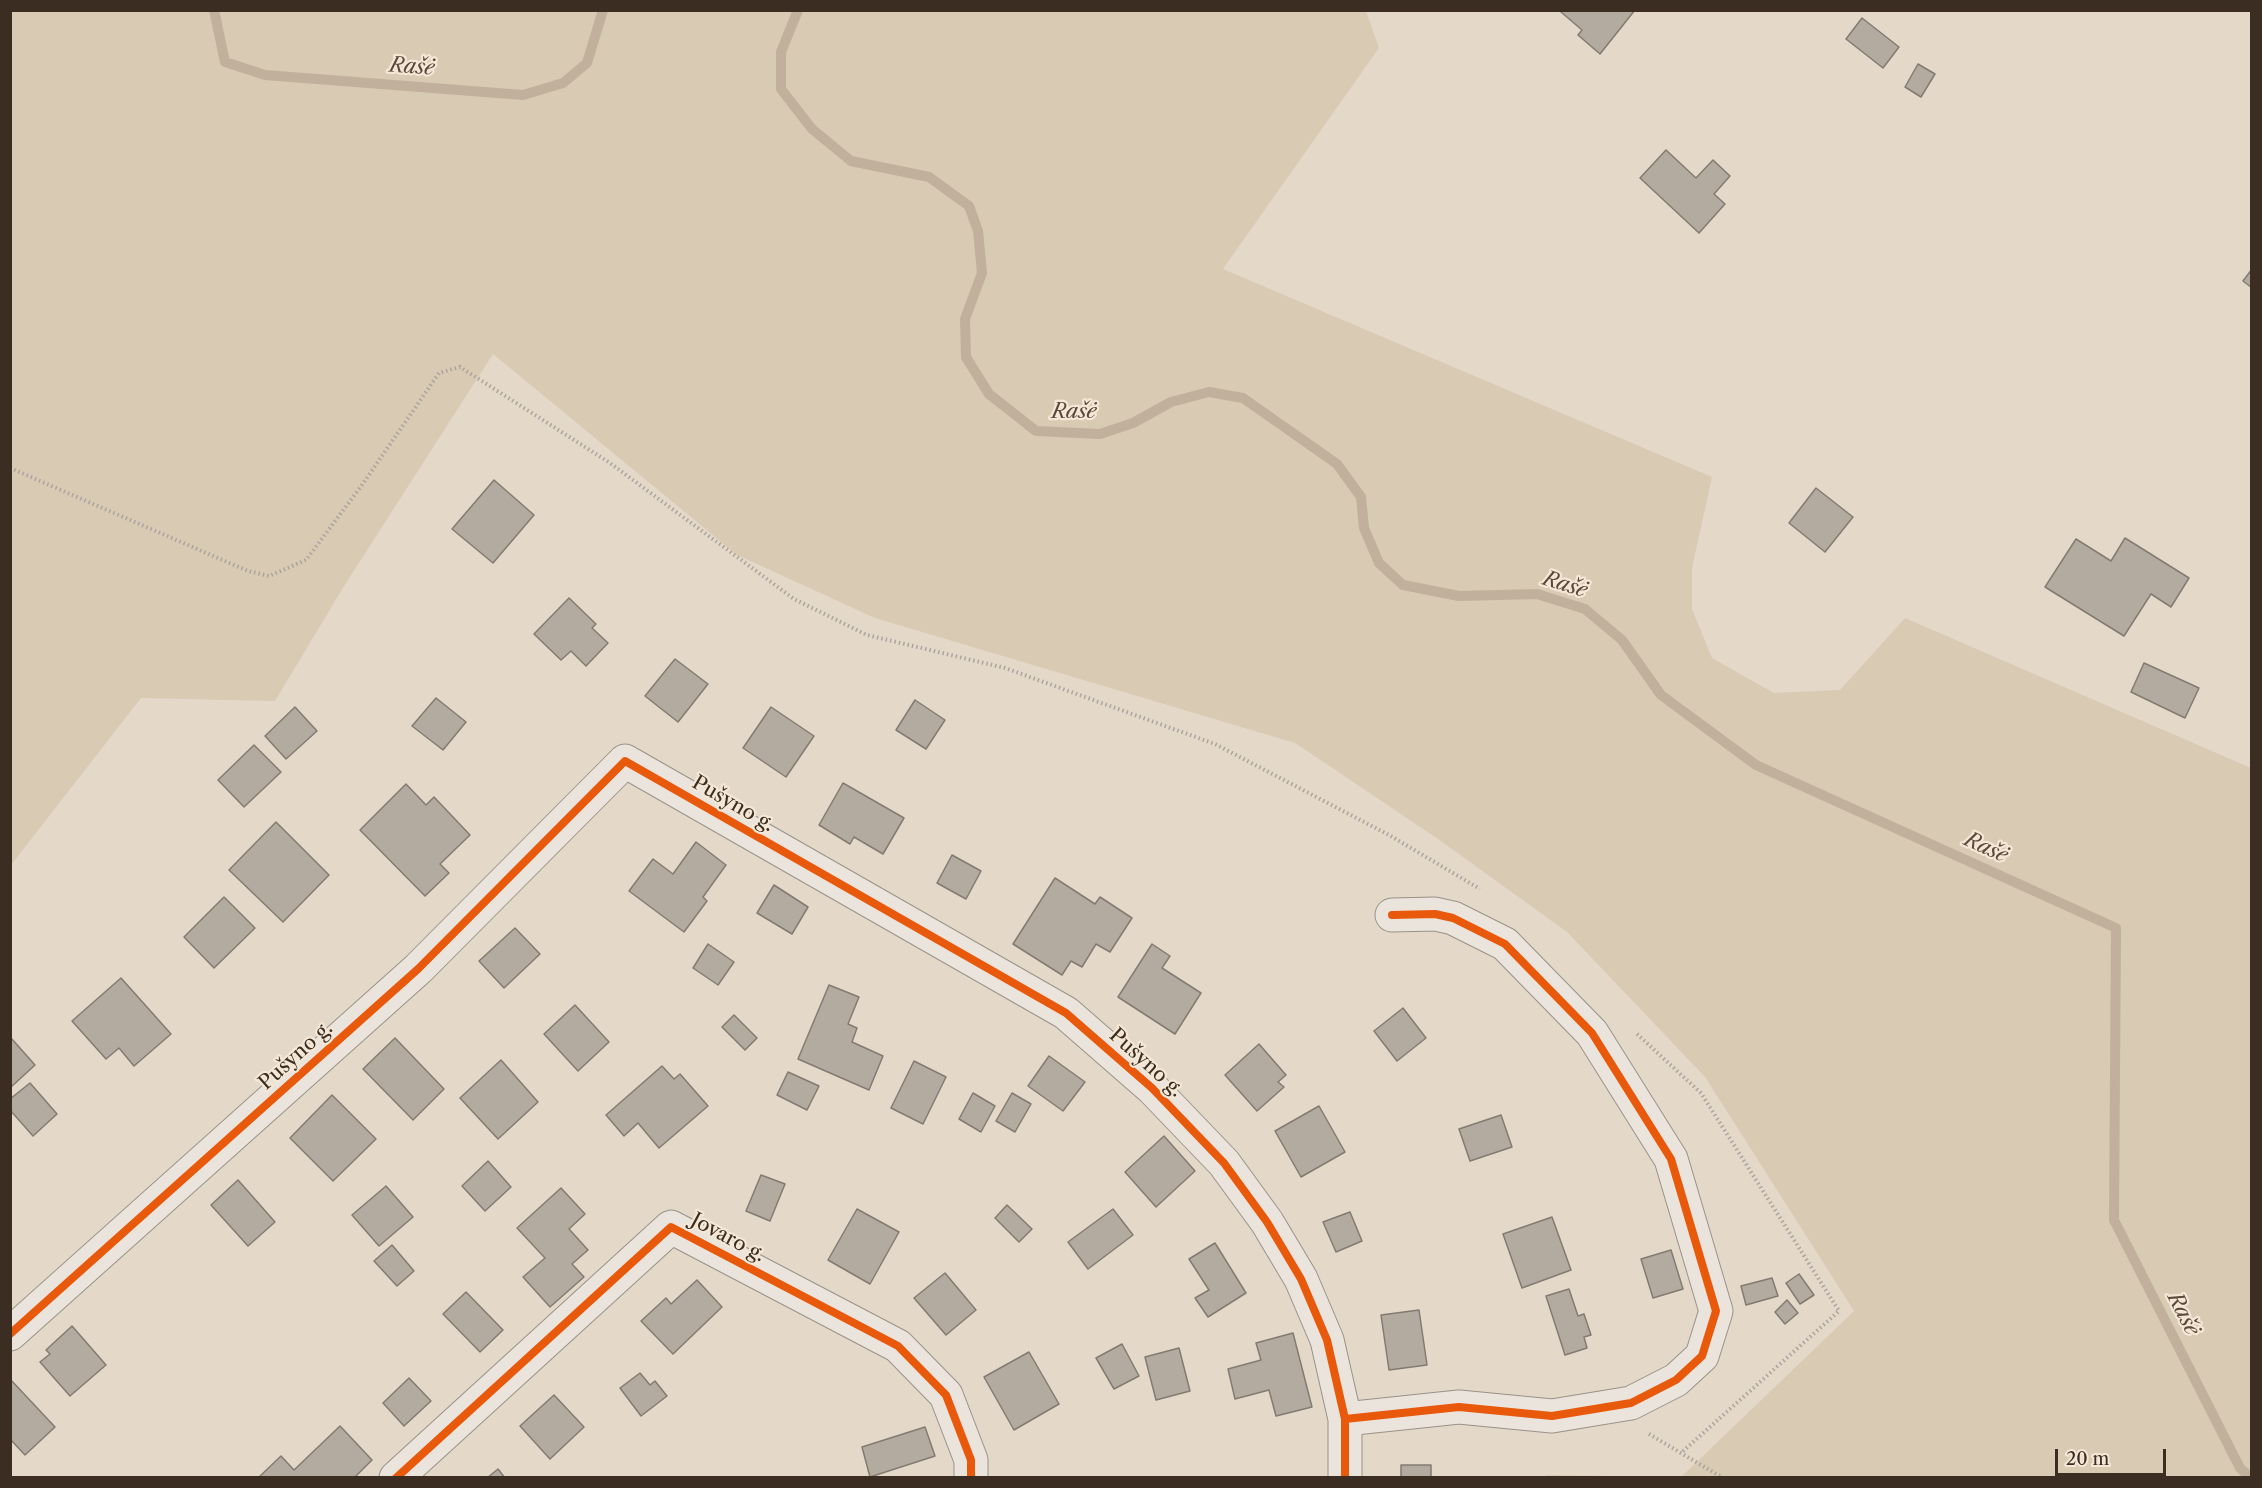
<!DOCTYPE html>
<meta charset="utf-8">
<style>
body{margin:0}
#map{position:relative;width:2262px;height:1488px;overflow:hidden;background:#e4d9c9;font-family:"Libre Caslon Text",serif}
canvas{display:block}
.frame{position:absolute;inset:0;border:12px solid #3b2d22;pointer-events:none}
.scale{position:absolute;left:2055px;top:1449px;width:111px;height:27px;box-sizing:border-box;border:3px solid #3b2d22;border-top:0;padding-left:8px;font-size:18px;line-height:21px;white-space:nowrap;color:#3b2d22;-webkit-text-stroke:4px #f5e7d5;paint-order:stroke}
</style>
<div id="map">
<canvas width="2262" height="1488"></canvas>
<div class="frame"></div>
<div class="scale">20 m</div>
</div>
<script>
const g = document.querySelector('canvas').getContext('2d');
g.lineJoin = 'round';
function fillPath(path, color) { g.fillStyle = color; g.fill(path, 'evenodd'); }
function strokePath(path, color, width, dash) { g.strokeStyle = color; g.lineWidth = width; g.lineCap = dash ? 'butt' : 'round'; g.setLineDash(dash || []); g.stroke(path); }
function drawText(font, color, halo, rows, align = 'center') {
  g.font = font + ' "Libre Caslon Text",serif'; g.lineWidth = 4.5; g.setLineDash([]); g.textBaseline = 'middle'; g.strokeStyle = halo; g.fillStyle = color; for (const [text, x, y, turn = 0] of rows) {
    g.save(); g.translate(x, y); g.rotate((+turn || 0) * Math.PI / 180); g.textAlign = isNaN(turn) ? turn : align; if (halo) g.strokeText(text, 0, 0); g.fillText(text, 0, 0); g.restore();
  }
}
const green = new Path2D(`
 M11 10 1366 11 1379 48 1223 269 1712 477 1692 568V609L1712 658 1774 693 1840 690 1905 618 2251 768V1477H1546V1475L1681 1477 1854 1311 1705 1077 1567 932 1438 839 1295 743 875 618 737 555 493 354 346 583 275 701 141 698 11 865Z`);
const stream = new Path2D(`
 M214 10 225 62 265 75 523 95 563 83 587 63 603 10
 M798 10 781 52V89L812 129 851 161 929 177 969 206 978 231 982 273 965 319 966 357 989 394 1036 431 1100 434 1133 423 1171 402 1209 392 1243 398 1337 464 1361 497 1364 528 1379 563 1403 585 1459 596 1537 594 1585 609 1622 640 1661 695 1756 765 2116 928 2114 1220 2240 1468 2251 1478`);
const building = new Path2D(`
 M1562 10H1635L1600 54 1578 35 1582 30 1561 12Z
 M1862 18 1899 47 1883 68 1846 39Z
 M1918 64 1935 74 1921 97 1905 87Z
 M1666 150 1696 178 1713 160 1730 176 1714 194 1725 204 1699 233 1640 178Z
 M2252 269V288L2243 281Z
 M494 480 534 515 493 563 452 529Z
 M1816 488 1853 517 1825 552 1789 523Z
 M2125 538 2189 578 2171 607 2151 594 2124 636 2045 587 2076 539 2111 561Z
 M569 598 596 624 592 628 608 643 586 666 571 651 561 660 534 634Z
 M675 659 708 684 678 722 645 696Z
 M2144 663 2199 688 2185 718 2131 692Z
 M436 698 466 722 443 750 412 726Z
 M915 700 945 720 926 749 896 730Z
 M295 707 317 731 286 759 265 736Z
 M771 707 814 736 786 777 743 748Z
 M254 745 281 772 244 807 218 780Z
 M843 783 904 818 883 854 854 837 850 844 819 825Z
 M406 784 426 805 434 797 470 835 440 864 449 873 425 896 360 830Z
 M276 822 329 875 283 922 229 870Z
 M696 842 726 865 703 897 707 901 684 932 629 891 653 859 673 874Z
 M952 855 981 871 966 899 937 883Z
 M1055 878 1095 904 1100 897 1132 918 1110 952 1096 944 1082 967 1071 961 1062 975 1013 944Z
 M774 885 808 907 792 934 757 913Z
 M224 897 255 928 214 968 184 937Z
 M515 928 540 954 504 988 479 961Z
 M708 944 734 962 718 985 693 968Z
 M1152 944 1170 956 1162 968 1201 993 1175 1034 1118 997Z
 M121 978 171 1034 134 1066 119 1048 106 1059 72 1021Z
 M829 985 859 997 848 1024 857 1028 852 1042 883 1056 869 1090 798 1059Z
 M575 1005 609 1042 578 1071 544 1034Z
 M1403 1008 1426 1038 1397 1061 1374 1031Z
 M734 1015 757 1038 745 1050 722 1027Z
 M11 1038 35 1065 10 1088V1039Z
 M395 1038 444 1089 413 1120 363 1069Z
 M1259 1044 1286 1075 1278 1082 1284 1087 1257 1111 1225 1075Z
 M1049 1056 1085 1082 1063 1111 1028 1086Z
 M501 1060 538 1102 498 1139 460 1098Z
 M914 1061 946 1077 923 1124 891 1108Z
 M662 1066 674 1079 680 1074 708 1106 659 1148 638 1123 624 1136 606 1115Z
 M788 1072 819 1086 807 1110 777 1095Z
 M30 1083 57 1114 33 1136 10 1110V1099Z
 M973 1093 995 1106 981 1132 959 1119Z
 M1012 1093 1031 1104 1015 1132 996 1121Z
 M332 1095 376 1139 333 1181 290 1138Z
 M1319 1106 1345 1152 1301 1177 1275 1131Z
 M1501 1115 1512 1147 1470 1161 1459 1129Z
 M1164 1136 1195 1171 1156 1207 1125 1172Z
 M488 1161 511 1187 485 1211 462 1186Z
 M761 1175 785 1184 770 1221 746 1211Z
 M238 1180 275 1222 248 1246 211 1205Z
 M386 1186 413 1217 379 1246 352 1215Z
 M561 1188 585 1214 569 1229 588 1250 572 1264 584 1277 550 1307 523 1277 545 1258 517 1228Z
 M1007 1205 1032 1229 1019 1242 995 1218Z
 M857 1209 899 1232 870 1284 828 1260Z
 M1113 1209 1133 1235 1088 1269 1068 1242Z
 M1350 1212 1362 1241 1336 1252 1323 1222Z
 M1552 1217 1571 1270 1522 1288 1503 1234Z
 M1215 1243 1246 1293 1208 1317 1195 1298 1209 1290 1189 1259Z
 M392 1245 414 1271 397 1286 374 1261Z
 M1671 1250 1683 1289 1653 1298 1641 1259Z
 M945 1273 976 1310 946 1335 914 1298Z
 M1799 1274 1814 1295 1800 1304 1786 1283Z
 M1772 1278 1778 1296 1746 1305 1741 1286Z
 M697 1280 722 1307 673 1354 641 1321 666 1298 671 1304Z
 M1569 1289 1578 1316 1584 1314 1591 1335 1584 1337 1587 1348 1565 1355 1546 1296Z
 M466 1292 503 1330 480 1352 443 1314Z
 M1787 1300 1798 1313 1785 1324 1775 1312Z
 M1419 1310 1427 1365 1389 1370 1381 1315Z
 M72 1326 106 1365 70 1396 40 1362 50 1354 46 1350Z
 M1293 1333 1312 1407 1276 1416 1269 1390 1235 1399 1228 1369 1261 1360 1256 1343Z
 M1122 1344 1139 1376 1114 1389 1096 1358Z
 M1179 1348 1190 1391 1156 1400 1145 1357Z
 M1029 1352 1059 1404 1014 1430 984 1377Z
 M640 1373 650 1385 655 1381 667 1396 641 1416 620 1388Z
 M409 1378 431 1401 404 1426 383 1403Z
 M10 1379 55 1427 25 1455 10 1439Z
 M554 1395 584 1427 550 1459 520 1426Z
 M340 1426 372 1460 354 1478H258L281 1456 294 1470Z
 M925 1427 935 1456 870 1477 862 1447Z
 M1401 1465H1431V1478H1401Z
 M498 1469 505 1478H487Z`);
const path = new Path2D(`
 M10 468 248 571 269 576 306 560 362 485 439 373 460 367 610 463 794 599 867 635 1005 668 1215 744 1389 835 1480 889
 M1637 1034 1701 1093 1839 1311 1681 1453
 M1649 1434 1723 1478`);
const minor = new Path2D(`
 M10 1334 418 969 625 761 1066 1013 1152 1088 1224 1163 1267 1222 1301 1279 1327 1340 1345 1419V1478
 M1345 1419 1459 1407 1552 1416 1631 1403 1676 1380 1702 1356 1716 1311 1671 1159 1592 1033 1505 944 1453 918 1435 914 1392 915
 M396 1478 671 1227 898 1346 946 1395 971 1460V1478`);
const cycleway = new Path2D(`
 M10 1334 418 969 625 761 1066 1013 1152 1088 1224 1163 1267 1222 1301 1279 1327 1340 1345 1419V1478
 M1345 1419 1459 1407 1552 1416 1631 1403 1676 1380 1702 1356 1716 1311 1671 1159 1592 1033 1505 944 1453 918 1435 914 1392 915
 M396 1478 671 1227 898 1346 946 1395 971 1460V1478`);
const streetNames = [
 ["Pušyno g.",733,804,30],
 ["Pušyno g.",296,1056,-42],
 ["Pušyno g.",1146,1063,42],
 ["Jovaro g.",728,1238,28]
];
const waterNames = [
 ["Rašė",412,67,4],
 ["Rašė",1074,412],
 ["Rašė",1565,585,17],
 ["Rašė",1986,848,24],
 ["Rašė",2183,1314,63]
];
fillPath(green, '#d9cab4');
strokePath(stream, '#c1b09c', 10);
fillPath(building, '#b4aba0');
strokePath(building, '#837b72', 1.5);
strokePath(minor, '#9a9288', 35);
strokePath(path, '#aba59e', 4, [1.5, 3]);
strokePath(minor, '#eae4dc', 33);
strokePath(cycleway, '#e8590c', 8);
drawText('20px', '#3b2d22', '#f5e7d5', streetNames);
drawText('italic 21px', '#594a3c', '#f5e7d5', waterNames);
</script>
